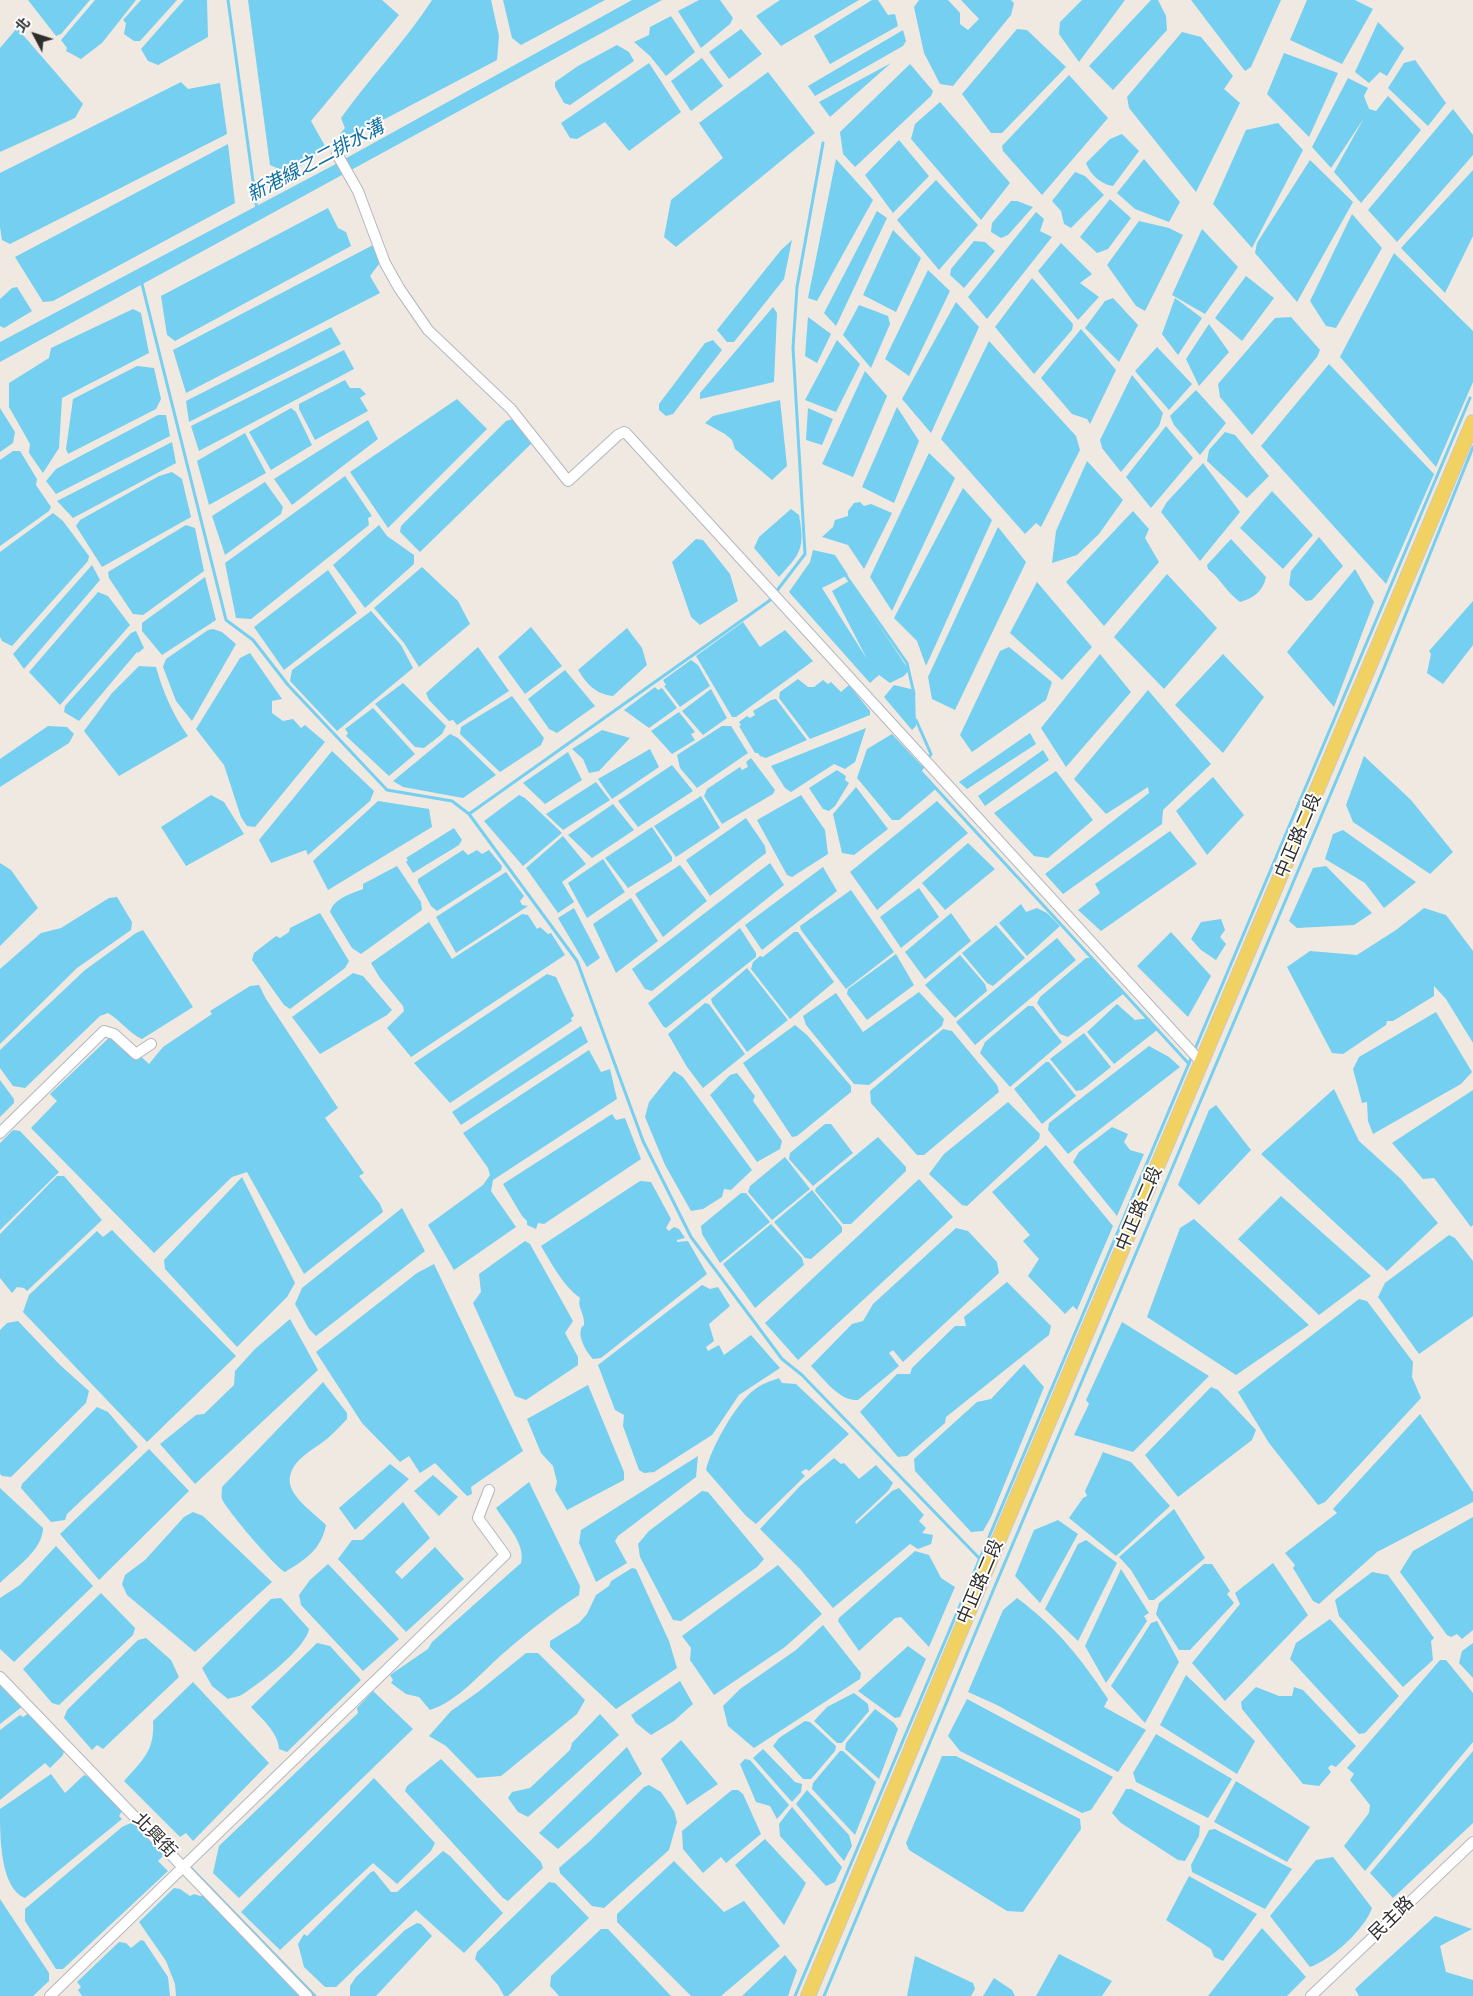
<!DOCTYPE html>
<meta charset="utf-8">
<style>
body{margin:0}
#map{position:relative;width:1473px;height:1996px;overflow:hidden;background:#efe9e1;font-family:"Sofia Sans Condensed","Noto Sans TC",sans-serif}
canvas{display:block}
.north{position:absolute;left:10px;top:10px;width:50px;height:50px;-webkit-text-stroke:4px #fff;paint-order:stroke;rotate:310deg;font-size:14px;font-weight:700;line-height:20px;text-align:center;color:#2e2e2e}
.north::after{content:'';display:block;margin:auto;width:18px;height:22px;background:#2e2e2e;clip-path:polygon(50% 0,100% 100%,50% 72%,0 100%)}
</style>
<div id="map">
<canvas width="1473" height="1996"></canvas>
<div class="north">北</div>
</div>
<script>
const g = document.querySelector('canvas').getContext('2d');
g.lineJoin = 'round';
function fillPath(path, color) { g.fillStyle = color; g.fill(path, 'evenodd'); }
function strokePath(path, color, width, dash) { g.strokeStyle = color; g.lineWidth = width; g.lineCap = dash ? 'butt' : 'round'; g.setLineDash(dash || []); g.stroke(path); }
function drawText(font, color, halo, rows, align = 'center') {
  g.font = font + ' "Sofia Sans Condensed","Noto Sans TC",sans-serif'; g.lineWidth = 4; g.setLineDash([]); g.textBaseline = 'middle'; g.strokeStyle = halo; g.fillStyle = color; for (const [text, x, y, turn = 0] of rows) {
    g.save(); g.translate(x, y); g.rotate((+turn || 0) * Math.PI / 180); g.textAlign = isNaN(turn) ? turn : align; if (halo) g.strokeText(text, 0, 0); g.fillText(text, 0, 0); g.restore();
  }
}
const water = new Path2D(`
 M28 0H90L61 34 56 36Z
 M95 0H136L102 43 81 59 66 51 67 48 61 40Z
 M141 0H177L140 41H134L124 34 126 23 123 20Z
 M184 0H207L208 37 158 65 148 61 141 49Z
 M248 0H382L399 15 311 121 325 146 291 174 270 165Z
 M432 0H491L499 36 497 60 345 140 340 134 345 128 341 118C370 77 405 42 432 0Z
 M503 0H605L521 45 512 38Z
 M632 0H662L0 362V342L332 166Z
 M699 0H720L733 18 730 24 701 48 678 11Z
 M780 0H859L781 46 756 16Z
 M872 0H878L888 15 895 14 898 26 830 64 814 36Z
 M919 0H948L960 13V24L968 30 979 19 961 0H1011L1014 3 1011 15 953 86 940 84 924 53 914 7Z
 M1082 0H1125L1079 62 1059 34 1060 22Z
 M1151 0H1158L1166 16 1167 30 1113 90 1089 66Z
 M1191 0H1281L1251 67 1245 71Z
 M1307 0H1355L1373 9 1342 64 1290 40Z
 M671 16 695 52 666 76 650 56 634 42 649 35 650 27Z
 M1378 22 1404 48 1387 76 1380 72 1369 83 1355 72Z
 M17 28 83 104 75 118 0 152V48Z
 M741 29 762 54 729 79 709 52Z
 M1017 29 1027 30 1066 67 1002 133H991L962 94Z
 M903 30 906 41 903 46 815 96 808 86Z
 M1182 32 1201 37 1233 76 1224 89 1240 103 1196 192 1129 108 1127 97Z
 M617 45 629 52 634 61 570 105 564 103 555 87V82L578 66Z
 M1284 53 1338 73 1309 137 1267 94Z
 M702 58 723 86 691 111 671 81Z
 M1415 60 1446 103 1428 126 1388 88 1404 63Z
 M649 63 681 112 629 151 605 122 577 139 570 138 561 123Z
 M891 63 830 117 819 102Z
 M910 64 933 91 931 96 855 167 843 154 840 132Z
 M768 72 815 133 676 247 664 237 671 200 723 158 699 123Z
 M1069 75 1108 118 1042 195 1003 151 1002 146Z
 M1348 78 1368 88 1364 96 1369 109 1376 111 1388 96 1421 130 1361 203 1334 172 1364 118 1331 168 1312 147Z
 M181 82 188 89 220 83 227 134 10 244 2 240 0 227V173Z
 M940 102 1010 183 981 220 911 139 915 124Z
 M1453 109 1473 135V155L1397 242 1368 210Z
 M1278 123 1303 150 1252 248 1213 204 1246 130Z
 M1122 134 1139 151 1113 186C1100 184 1090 174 1086 163L1110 139Z
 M899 140 929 176 893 213 865 175Z
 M228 144 235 203 53 301 43 302 15 257Z
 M836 159 873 200 817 301 808 298Z
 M1144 159 1180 202 1169 222 1135 209 1117 193Z
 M1310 160 1353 202 1297 302 1255 253 1257 243Z
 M1473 170V236L1445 293 1401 248Z
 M1075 172 1085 176 1104 195 1071 228 1064 224 1061 211 1052 201Z
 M936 180 978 225 939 270 897 220Z
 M1110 199 1131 218 1108 249 1097 253 1080 237Z
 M1011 201H1017L1033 207 1008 235 1001 238 991 232 992 223Z
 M328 208 338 228 346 232 351 246 175 341 167 335 161 296Z
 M877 211 887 218 836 326 824 313Z
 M1036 212 1044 219 1040 231 1052 237 987 319 968 297Z
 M1352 214 1382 248 1336 328 1326 326 1310 301Z
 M1139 221 1169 228 1183 235 1145 311 1136 306 1107 265Z
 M1202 229 1238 267 1205 314 1172 295Z
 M893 230 921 258 896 312 863 295Z
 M792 240 784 279 734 342H727L717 330 781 250Z
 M974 241 985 242 995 251 964 288 950 275 951 269Z
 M1061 243 1092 274 1080 283 1099 297 1078 320 1038 271Z
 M373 245 382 260 370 276 380 293 186 393 173 350Z
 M1394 253 1473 331V382L1436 467 1340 357Z
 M928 270 950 291 909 376 885 359Z
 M1246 276 1274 298 1242 341 1215 318Z
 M1032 278 1073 324 1072 330 1034 374 995 327Z
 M17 287 32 311 4 328 0 326V299L12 288Z
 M1113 298 1138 325 1119 362 1085 328 1105 301Z
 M1175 298 1202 318 1178 355 1162 334Z
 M956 302 979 327 931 433 902 399Z
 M859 305 888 316 890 324 871 368 843 335Z
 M773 307 777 313 774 382 700 399V393Z
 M133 309 141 313 149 353 62 398 59 448 43 473 29 453 30 444 9 407V383L49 358 51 348Z
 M808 317 831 334 817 363 805 356Z
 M1291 317 1320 350 1317 357 1252 435 1220 397 1218 384 1275 318Z
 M1209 324 1229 352 1199 386 1186 359Z
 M331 327 341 344 189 422 186 401Z
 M1081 329 1116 370 1090 424 1087 419 1072 414 1041 378Z
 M713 340 722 350 673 414 666 416 659 410V404L705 343Z
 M837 340 860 364 836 412 805 400Z
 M989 341 1076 436 1080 450 1041 527 1036 523 1025 534 941 439Z
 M1157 347 1192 384 1169 410 1135 371Z
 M344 350 354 369 199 451 191 426Z
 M1329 364 1434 474 1386 584 1261 446Z
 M137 366 154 368 161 399 156 409 68 454 66 449 73 399Z
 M865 371 887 396 853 477 822 464Z
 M1132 375 1163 413 1159 426 1121 472 1102 448 1100 440Z
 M345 380 350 388H360L366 394 360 398 368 411 315 440 299 409V404Z
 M1196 390 1226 423 1200 455 1174 425 1170 416Z
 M457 399 487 429 388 528 350 472Z
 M780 400 787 466 772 480 735 449 732 440 725 434 705 423 713 416Z
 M897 407 919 441 894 503 862 487Z
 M0 408 15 432 13 443 0 452Z
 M291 408 296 412 312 445 271 470 249 432Z
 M808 408 833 419 822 445 806 440Z
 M158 415H166L170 436 56 494 46 481 56 469Z
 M513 419 533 442 420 552 400 532 401 526 506 421Z
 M368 420 378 439 292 505 274 479Z
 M1166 426 1193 458 1151 508 1126 477Z
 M1225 432 1235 435 1269 476 1247 498 1207 461 1209 450Z
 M245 433 266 473 209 505 197 461Z
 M172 442 176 463 73 518 57 501Z
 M13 451H20L37 479 36 485 51 507 49 511 0 546V460Z
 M929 453 955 478 892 611 870 577Z
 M1087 461 1123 500 1099 534 1077 555 1052 563 1056 531Z
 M1203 463 1240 512 1200 561 1161 512 1167 502Z
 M172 472 182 479 191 517 102 567 76 526 80 520 159 476Z
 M345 476 372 516 368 518 369 525 251 619 236 618 225 563Z
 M265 482 283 507 281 514 225 555 212 516Z
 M963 488 992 520 926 666 917 641 894 618Z
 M1272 491 1313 535 1283 569 1240 528Z
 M860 502 864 506 871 504 892 513 864 569 848 545 822 537 833 527 835 520 848 516V511L854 503Z
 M791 509 799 515C805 549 801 553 779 577L754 548 759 537Z
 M1133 511 1149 529 1145 538 1159 562 1104 626 1066 582Z
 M53 513 63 521 89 556 88 561 12 646 2 641 0 637V552Z
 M186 525 195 528 204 571 143 615 133 614 109 578 108 572Z
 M379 525 387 536 414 555V564L365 608 333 565Z
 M998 527 1026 562 955 710 932 699 928 677Z
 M1319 537 1343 566 1312 600 1306 601 1289 585 1291 571Z
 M696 539 703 540 730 574 738 601 700 625 691 617 672 562Z
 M1231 539 1266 577C1263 591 1254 598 1240 602 1226 592 1221 579 1208 569L1207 565Z
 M813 550 835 555 848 575 822 588 867 659 832 591 849 581 909 670 904 676 890 683 879 675 870 683 789 592 810 562Z
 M92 565 100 580 24 669 13 654Z
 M422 567 458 601 470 624 419 667 404 643 374 608Z
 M1355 569 1374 602 1334 707 1287 652Z
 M328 570 357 613 284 670 254 627Z
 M1167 574 1217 628 1164 689 1114 637Z
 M205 577 216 620 162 655 142 631V623Z
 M1037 582 1092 647 1062 680 1010 633Z
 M98 592 108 596 130 625 60 705 29 672Z
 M1473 601V645L1443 684 1427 673 1431 654 1429 651Z
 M371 611 401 645 413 668 337 731 290 681 292 670Z
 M743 622 760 647 785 630 813 661 736 717H732L696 656Z
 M531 627 562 666 525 694 498 657Z
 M627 628 642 648 647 665 613 696C595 694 587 684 578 670Z
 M213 629 222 632 236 644 192 721 176 701 163 667 166 659 208 630Z
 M136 631 144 648 138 653 137 652 79 721 64 712 65 706 131 633Z
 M478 647 509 691 457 725 453 720 449 721 429 700 426 693Z
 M1009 647 1052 682 1046 700 972 752 960 735 1000 651Z
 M250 653 282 699 272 701V713L283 721 293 719 301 728 305 725 325 742 255 827 247 826 241 817 224 765 196 729 240 658Z
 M1100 654 1131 692 1066 767 1041 728Z
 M1223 654 1264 697 1223 753 1175 705Z
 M691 660 698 665 710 686 680 707 664 686 666 685 663 680Z
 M139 666 156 667C163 692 173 715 188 736L119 776 84 731 112 693Z
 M565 670 595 706 557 733 549 729 528 699Z
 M798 679 808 687H814L823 680 828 684 831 682 841 692 849 685 870 711V715L810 739 779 698 780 692Z
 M403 683 446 726 442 734 424 748 415 747 375 704Z
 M894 685 915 690 916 726 912 730 884 697Z
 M655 687 658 690 662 688 677 708 649 728 624 710Z
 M711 689 727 718 703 735 682 711Z
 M1148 690 1211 764 1163 810 1162 824 1063 894 1045 874 1149 793 1148 787 1106 814 1074 779Z
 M512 696 544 738 541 745 500 772 460 734 461 727Z
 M776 699 807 740 766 758 760 756 758 753H755L739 726 741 725 739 722 747 716 750 718 755 715 753 711 771 700Z
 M373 708 415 754 389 776 346 736 348 733 345 729Z
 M679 712 695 732 691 734 695 740 672 754 651 731Z
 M48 726 67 727 74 734 69 743 0 787V759Z
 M722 726H731L748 753 697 788 680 768 677 755Z
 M866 728 855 762 845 769 834 764 791 792 785 788 771 766Z
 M602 730 630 738 599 771 589 773 583 759 572 749Z
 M1030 733 1036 744 967 789 959 782Z
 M450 734 458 738 496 775 463 798 403 787 393 781Z
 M892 734 922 766 920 772 937 788 899 820H892L857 778 867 749Z
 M650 749 659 767 612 799 598 779Z
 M1043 750 1049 760 985 806 978 796Z
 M332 751 374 791 370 801 308 855 306 850 271 863 259 840Z
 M568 752 582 780 545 804 523 783Z
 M1364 756 1411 800 1453 852 1430 874 1353 822 1346 805Z
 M751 758 775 790 773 794 722 824 704 796 707 789 740 767 742 770 748 767 746 762Z
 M672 765 693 791 638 827 618 801Z
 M837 770 846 776 845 780 849 783 835 806 829 811 823 809 809 788Z
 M1056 771 1093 820 1048 858 1034 856 994 813Z
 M1213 777 1244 815 1207 855 1176 811Z
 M596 782 610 800 563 830 546 814Z
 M856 787 888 829 854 855 842 853 833 814Z
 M211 795 224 802 244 834 186 866 161 827Z
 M519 795 525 798 562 833 523 866 484 821Z
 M801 795 825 830 828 854 792 877 787 875 757 820Z
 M701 796 720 828 676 857 654 826Z
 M378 801 429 809 432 827 328 890 313 861Z
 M937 801 968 833 877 910 850 872Z
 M613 804 634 830 592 858 568 835Z
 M746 818 765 846 766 853 710 896 686 860Z
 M652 827 672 857V861L628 888 605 858Z
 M454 828 462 840 459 845 413 873 406 862 408 860 406 858Z
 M1343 830 1416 882 1384 908 1365 883 1325 859 1333 834Z
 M1170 831 1197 864 1101 931 1078 910 1100 893 1095 884Z
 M563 836 586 864 562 882 574 902 558 913 526 868Z
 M968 843 995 869 945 910 922 883Z
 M463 850 468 855 477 850 482 854 489 850 502 866 501 870 437 911 431 906 418 882V879Z
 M603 859 625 892 587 918 568 883Z
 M0 863 11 870 38 908 0 946Z
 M770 863 784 885 652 991 645 989 632 969Z
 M680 865 707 901 663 937 635 894Z
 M397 866 421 902 422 910 361 954 352 948 330 912C334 898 351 894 363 889V884Z
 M1326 866 1372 913 1354 925 1297 928 1289 921 1313 868Z
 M823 867 837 891 762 950 745 925Z
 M506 872 524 896 520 901 522 905 528 906 456 953 436 917Z
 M919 888 939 917 901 948 880 917Z
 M851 890 894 952 846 989 801 930 800 926Z
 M117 897 132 922 131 930 77 968 0 1044V969L41 933 61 928 109 898Z
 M631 898 658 941 616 973 593 924Z
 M1021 904 1026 912 1037 908 1047 913 1060 926 1027 956 999 923Z
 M574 908 600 958 587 967 558 918Z
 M1424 908 1446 915 1473 951V1043L1446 999 1434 986V996L1393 1021H1387L1386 1025 1343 1054 1332 1053 1287 967 1310 951 1357 955 1396 930Z
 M320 913 349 961 345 968 290 1009 284 1005 252 960 254 953 276 936 280 938 289 932 290 928Z
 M951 913 971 941 925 979 905 952Z
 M522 914 528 915 537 929 540 927 548 934 551 933 565 955 411 1057 387 1028 404 1011 403 1006 380 978 371 963 429 922 452 959Z
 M1221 919 1225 930 1220 937 1226 944 1216 960 1201 950 1191 939 1201 922Z
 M996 925 1025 958 993 986 987 983 962 953Z
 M740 928 756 953V957L666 1028 663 1026 648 1003Z
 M143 930 193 1007 142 1039C130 1034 120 1020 108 1013L100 1016 25 1088 13 1086 0 1068V1050L85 970 136 933Z
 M794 932H798L834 982 790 1019 751 969 753 962 760 956 763 957Z
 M1171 932 1211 976 1188 1017 1137 966Z
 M1057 938 1076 960 975 1045 956 1022Z
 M896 954 914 985 867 1020 847 994 848 989Z
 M960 955 985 984 987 991 955 1018 925 985Z
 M1086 958H1091L1123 994 1068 1037 1060 1034 1037 1003 1040 997Z
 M747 968 788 1020 747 1052 712 1003 711 999Z
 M353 973 363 976 392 1010 387 1015 320 1054 292 1017Z
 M547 974 556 977 574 1016 571 1018 572 1021 450 1103 414 1063Z
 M259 985 266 999 338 1108 325 1118 364 1173 359 1176 380 1204 383 1212 304 1274 247 1172 232 1177 154 1253 31 1128 57 1101 50 1094 115 1032 149 1064 163 1047 212 1014 210 1011 250 986Z
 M919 992 944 1019 942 1026 869 1085 854 1084 806 1025 803 1016 836 993 863 1032Z
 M705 1003 709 1004 745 1054 703 1088 687 1067 668 1034Z
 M1117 1004 1135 1020 1149 1018 1157 1030 1114 1064 1087 1032Z
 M1028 1006H1033L1062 1042 1010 1087 980 1053 985 1042Z
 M1436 1012 1472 1072 1461 1084 1373 1134 1368 1121 1367 1102 1362 1103 1353 1069 1359 1057Z
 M795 1025 807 1035 851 1086V1092L797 1136 792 1137 743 1063Z
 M581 1026 588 1042 461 1125 452 1112Z
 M943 1029 952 1031 997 1085 999 1092 924 1155H917L871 1103 870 1091Z
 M1084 1033 1111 1067 1082 1090 1076 1091 1050 1059Z
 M1149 1046 1169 1057 1180 1067 1068 1154 1048 1130 1049 1123Z
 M589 1050 601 1072 610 1069 617 1099 493 1180 491 1191 516 1227 454 1270 428 1225 483 1185 490 1175 488 1168 463 1133Z
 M1046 1062H1049L1076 1096 1042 1124 1014 1089Z
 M674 1071 683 1077 752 1170 731 1190 724 1189 722 1197 703 1209 691 1211 665 1165 645 1117 649 1102Z
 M737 1073 755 1096 753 1101 782 1141 780 1149 757 1162 710 1095 730 1075Z
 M0 1080 14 1099V1103L0 1117Z
 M1334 1089 1359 1141 1401 1179 1438 1223 1387 1271 1261 1154Z
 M1473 1090V1225L1471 1227 1434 1178 1423 1179 1392 1143Z
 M1008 1102 1040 1134 1039 1139 967 1206 962 1205 929 1174 944 1154Z
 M1216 1105 1251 1150 1199 1205 1178 1185 1209 1110Z
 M612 1114 616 1120 625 1118 641 1159 544 1224 538 1223 536 1229 527 1225V1221L522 1216 503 1184Z
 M825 1124H831L853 1153 813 1186 789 1159 790 1153Z
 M1112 1127 1128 1134 1124 1142 1130 1150 1144 1154 1117 1216 1073 1162 1079 1152Z
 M13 1130 20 1131 59 1172 0 1230V1143Z
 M878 1137 906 1167V1171L851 1224H843L815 1191 816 1188Z
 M1046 1145 1113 1226 1077 1310 1073 1306 1065 1314 1028 1276 1039 1259 1023 1241 1030 1235 992 1192Z
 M785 1157 810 1189 772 1220 748 1192 750 1186Z
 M57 1176H64L102 1220 27 1291 24 1288 17 1287 12 1293 0 1278V1234Z
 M242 1177 295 1283 287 1297 237 1347 165 1269 164 1260Z
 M919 1179 953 1217 798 1360 765 1323Z
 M640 1181 651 1182 671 1219 666 1228 669 1231 674 1227 679 1229 685 1238 677 1240V1242L688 1241 707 1274 601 1358 593 1359C587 1353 578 1338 581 1329 583 1323 584 1329 584 1322 584 1313 577 1307 580 1298 563 1286 552 1264 541 1246Z
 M812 1190 842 1227V1232L811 1259 805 1258 774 1222Z
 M741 1193H746L770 1222 720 1263 702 1234 701 1226Z
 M1281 1196 1371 1276 1319 1315 1238 1239Z
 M402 1208 425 1251 316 1336 309 1329 295 1304 302 1288Z
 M1194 1219 1309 1325 1236 1375 1147 1317 1180 1228Z
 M771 1224 802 1258 804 1265 755 1308 723 1264Z
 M956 1228 968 1231 997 1262 999 1273 903 1362 893 1350 889 1353 899 1366 858 1400C840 1402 823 1378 811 1366L852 1324 863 1321 873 1304Z
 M112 1230 236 1356 147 1442 23 1312 29 1295 97 1231 103 1237Z
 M1449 1235 1455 1238 1473 1261V1316L1419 1354 1378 1297 1385 1283Z
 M525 1241 530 1244 573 1321 565 1333 578 1357V1365L526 1400 515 1396 473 1303 481 1292 479 1274Z
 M434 1264 523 1451 471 1487 472 1494 467 1496 435 1463 420 1473 409 1456 400 1462 362 1423 316 1352 417 1273Z
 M1007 1282 1051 1326 1049 1335 946 1417 945 1423 907 1456 898 1457 860 1412 897 1374H910L912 1368 955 1326H966L964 1317Z
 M702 1285 710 1289 718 1287 730 1306 709 1324 714 1341 706 1347 708 1351 719 1345 724 1355 751 1335 780 1368 739 1395 712 1435 654 1472 644 1473 639 1470 623 1426 624 1415 615 1410 598 1365Z
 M1359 1299 1367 1301 1413 1362 1412 1377 1421 1398 1325 1502 1318 1505 1269 1443 1238 1392Z
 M290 1319 318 1370 195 1484 160 1444 196 1415 204 1414 234 1385 235 1371 255 1349Z
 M18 1321 60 1365 89 1391 86 1403 11 1477 2 1476 0 1474V1330L7 1323Z
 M1122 1322 1209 1376 1133 1452 1074 1435 1089 1404 1086 1400Z
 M1024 1364 1044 1387 991 1517 983 1531 971 1532 915 1471 914 1459 977 1402 991 1399Z
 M779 1378 782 1383 796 1384 849 1434 809 1471 806 1469 801 1472 805 1476 756 1524 746 1516 706 1470C711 1448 736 1403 754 1390 761 1384 771 1381 779 1378Z
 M323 1382 347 1413V1419C341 1425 335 1432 328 1438 314 1450 287 1461 290 1484 293 1499 316 1515 326 1525 321 1550 306 1559 285 1572 276 1568 225 1508 222 1499 221 1496 222 1490 222 1487Z
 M588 1385 624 1472V1480L567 1510 555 1490 557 1482 553 1466 541 1453 527 1419Z
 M1211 1387 1218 1390 1256 1430 1252 1440 1178 1497 1145 1455Z
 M97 1407 108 1412 138 1447 67 1514 65 1520 51 1522 21 1488 22 1484Z
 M1420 1414 1473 1492V1502L1377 1552 1319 1604 1313 1601 1293 1568 1295 1565 1285 1553 1337 1513 1333 1509Z
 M149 1449 189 1491 99 1580 60 1534Z
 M1103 1452 1131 1462 1170 1506 1116 1556 1069 1518 1083 1498 1087 1496 1085 1491Z
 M698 1456 696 1477 618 1536 615 1541 627 1563 596 1582 579 1543 581 1530Z
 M834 1458 841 1464 844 1463 859 1479 876 1465 893 1483 888 1491 855 1522 856 1524 892 1491 899 1488 924 1515 919 1521 926 1528 922 1533 933 1535 931 1544 918 1549 910 1544 833 1608 800 1569 760 1529 800 1486Z
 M390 1464 409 1479 355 1530 339 1508Z
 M433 1475 458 1497 439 1516 414 1491Z
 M529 1482 580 1586 579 1595C553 1612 529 1631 506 1651 482 1671 459 1701 430 1710L419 1697 406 1694 391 1683 393 1680 390 1675 428 1649 432 1642 521 1563C526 1544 506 1524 496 1508Z
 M0 1488 43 1528C43 1550 14 1569 0 1583Z
 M702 1491 708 1492 764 1559 757 1567 681 1621 673 1620 640 1557 638 1544 649 1531Z
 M403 1502 430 1538 395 1572 402 1579 435 1547 464 1579 406 1632 338 1559 352 1540H362Z
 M1174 1509 1205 1558 1154 1600H1149L1131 1570 1119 1557Z
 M193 1512 203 1516 272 1582 195 1652 127 1595 122 1584 125 1575 145 1560 184 1517Z
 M1473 1517V1630L1462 1639 1457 1634 1451 1637 1447 1635 1400 1572 1413 1551Z
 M1058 1520 1078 1534 1040 1603 1015 1576 1034 1530Z
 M1086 1540 1117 1563 1078 1641 1045 1609 1078 1544Z
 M56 1546 93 1586 14 1662 0 1649V1598L20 1585Z
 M915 1551 929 1555 941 1578 955 1587 929 1647 901 1617 895 1618 859 1651 838 1621 839 1618Z
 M1273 1563 1308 1615 1225 1701 1192 1663 1240 1604 1235 1593Z
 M328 1564 399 1639 363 1671 301 1605 299 1595 310 1580Z
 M1204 1564H1212L1230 1591 1227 1594 1234 1603 1190 1650H1179L1156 1614 1159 1603Z
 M778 1565 822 1614 785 1647 714 1695 690 1660 691 1648 682 1636Z
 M632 1568 636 1569 669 1641 677 1668 616 1709 550 1647V1641L579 1623 587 1614 596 1595 609 1586 611 1581Z
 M1121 1569 1149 1613 1144 1616 1147 1621 1106 1683 1085 1646Z
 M1372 1572 1388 1575 1434 1638 1431 1641 1433 1660 1403 1687 1339 1616 1335 1600Z
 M101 1593 135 1628 133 1635 59 1705 52 1703 23 1669Z
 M281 1598 309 1629C306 1648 260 1683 243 1694 239 1697 233 1697 228 1699L212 1686 202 1668 271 1599Z
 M1017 1598C1057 1628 1080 1657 1108 1699L1104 1707 1146 1730 1118 1772 997 1705 968 1692 1003 1610Z
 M1330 1619 1399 1696 1365 1733 1359 1734 1290 1659 1296 1643Z
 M1157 1621 1179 1662 1145 1723 1111 1686 1151 1623Z
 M823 1625 861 1673 860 1679 754 1748 728 1726 723 1706 740 1689 796 1650Z
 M146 1638 171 1660 179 1677 103 1749 97 1745 92 1750 64 1718 67 1710 138 1640Z
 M317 1643 330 1646 361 1680 287 1752 279 1749C278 1732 262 1719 251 1707Z
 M1473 1643V1678L1459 1663 1462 1651Z
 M908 1646 926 1659 900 1717 895 1718 858 1691Z
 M526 1653H538L585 1700 577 1714 501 1776 477 1778 446 1746 429 1736 451 1711 478 1692Z
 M1440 1660H1446L1473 1693V1742L1365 1871 1344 1846 1369 1813 1370 1805 1350 1780 1354 1774 1347 1768Z
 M1186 1675 1255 1741 1237 1774 1160 1725Z
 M680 1681 693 1704 674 1721 651 1735 636 1723 631 1715Z
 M0 1682 23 1706 0 1724Z
 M193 1682 269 1763 193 1841 186 1833 180 1837 124 1781C143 1760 155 1750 153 1721Z
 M1256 1687 1279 1696H1292L1294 1687 1303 1690 1356 1746 1336 1767 1331 1765 1328 1768 1331 1772 1319 1786 1303 1784 1242 1709 1241 1702Z
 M373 1691 413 1729 239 1898 213 1873 219 1846 358 1713 357 1708Z
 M854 1693 868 1704 869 1711 842 1743H837L814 1721 827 1707Z
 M967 1699 1113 1777 1091 1810 1082 1813 960 1751 948 1736Z
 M875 1709 894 1723 898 1729 879 1779 845 1749 846 1743Z
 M29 1713 64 1750 63 1755 50 1768 45 1763 0 1800V1730L20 1715 23 1717Z
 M600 1714 619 1735 528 1817 518 1812 508 1798 512 1792 530 1788 570 1750 572 1743Z
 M805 1721 810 1722 836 1746 835 1751 811 1779H803L773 1746 779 1738Z
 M1156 1734 1232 1779 1208 1818 1136 1782 1133 1773Z
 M681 1740 718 1784 687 1805 661 1759Z
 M627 1747 642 1774 558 1849 539 1833Z
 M763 1749 795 1782 802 1784 801 1792 792 1802 753 1758Z
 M840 1751H843L876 1782 855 1835 812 1789 813 1783Z
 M1473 1751V1823L1393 1898 1370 1873Z
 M942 1756H956L1080 1819 1081 1829 1023 1912 1007 1911 909 1850 906 1843Z
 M441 1759 541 1862 543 1868 508 1901 503 1898 405 1791 407 1786Z
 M745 1759 750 1760 789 1805 777 1819 770 1806 756 1802 740 1764Z
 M51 1774 65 1793 84 1775 89 1777 122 1811 119 1816 122 1819 25 1898C0 1888 0 1837 0 1809Z
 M374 1778 435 1843 431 1851 397 1884 373 1863 280 1950 241 1912Z
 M1236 1781 1310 1827 1287 1862 1214 1822Z
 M649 1785 661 1792 674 1811 677 1822 669 1850 604 1908 592 1906 560 1873 559 1868 590 1841 644 1787Z
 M1126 1789H1131L1200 1826 1199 1836 1185 1861 1178 1860 1121 1823 1112 1813Z
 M732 1790H738L743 1794 761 1834 726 1863 721 1857 703 1873 683 1849 682 1831Z
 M807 1790 849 1835 852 1846 844 1861 796 1804Z
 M792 1807 842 1867 835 1882 826 1886 780 1836 779 1824Z
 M133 1822 164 1855 158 1861 168 1871 63 1969H56L25 1921V1909L122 1827Z
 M1215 1829 1292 1869 1265 1909 1192 1872 1191 1865 1209 1830Z
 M765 1839 806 1883 784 1925 735 1865Z
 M443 1851 450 1856 503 1913 464 1953 416 1910 336 1987H325L304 1967 298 1944 304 1934 307 1936 371 1872 374 1871 391 1892H397Z
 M1333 1857 1372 1908C1365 1929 1331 1960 1310 1967L1270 1916 1316 1860Z
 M674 1861 724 1912 744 1901 780 1946 721 1996H691L617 1922V1914Z
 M1189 1876 1257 1914 1223 1961 1214 1957 1211 1949 1166 1920Z
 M549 1882 555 1883 589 1918 508 1996H504L498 1985 475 1959 477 1952Z
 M174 1888 180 1889 190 1896 194 1894 200 1896 204 1895 301 1996H176L175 1984 166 1961 139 1922Z
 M0 1899 49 1973V1981L33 1996H0Z
 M1435 1916 1472 1929 1440 1946 1446 1972 1473 1980V1996H1359L1355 1989Z
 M417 1923 421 1924 432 1936 376 1996H350V1986L356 1977 405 1930Z
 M1262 1928 1306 1977 1287 1996H1208Z
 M601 1929H608L671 1996H559L550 1986 551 1976Z
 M141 1940 144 1941 168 1977 170 1996H82L78 1990 81 1987 77 1982 119 1942 126 1943 131 1948Z
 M1059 1954 1112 1981 1102 1996H1036Z
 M785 1955 797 1970 788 1996H742Z
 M915 1956 973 1983 975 1989 971 1996H907Z
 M994 1978 1012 1990 1015 1996H983Z`);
const stream = new Path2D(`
 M228 0 257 210
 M141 280 226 620 253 640 288 685 387 790 452 801 469 814 577 961 643 1141 691 1237 782 1359 802 1375 980 1559
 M844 573 907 663 914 694
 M916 720 931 754 928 759
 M925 764 920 771 1189 1064
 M469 814 769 601 805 554 793 348 797 287 823 143
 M189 1866 315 1996
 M795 1996 1470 398
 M824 1996 995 1586 1384 668 1473 447`);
const minor = new Path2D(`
 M337 154 358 191 385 263 399 288 428 330 511 409 568 481 618 435 624 432 626 433 1202 1063
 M0 1133 104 1031 114 1034 136 1054 151 1044
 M0 1677 307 1996
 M50 1996 505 1555 478 1518 489 1490
 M1311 1996 1473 1842`);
const major = new Path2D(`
 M808 1996 986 1570 1473 422`);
const streetNames = [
 ["中正路二段",1299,836,-67],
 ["中正路二段",1140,1209,-67],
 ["中正路二段",981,1582,-67],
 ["北興街",154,1836,46],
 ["民主路",1392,1919,-44]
];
const waterNames = [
 ["新港線之二排水溝",316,162,-28]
];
fillPath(water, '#75cff0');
strokePath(stream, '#75cff0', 3);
strokePath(minor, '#b4b7c1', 12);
strokePath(major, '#c9c9c9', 16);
strokePath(minor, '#fff', 10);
strokePath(major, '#f2d163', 14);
drawText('18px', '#2e2e2e', '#fff', streetNames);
drawText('italic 19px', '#0d6fa3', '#fff', waterNames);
</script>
